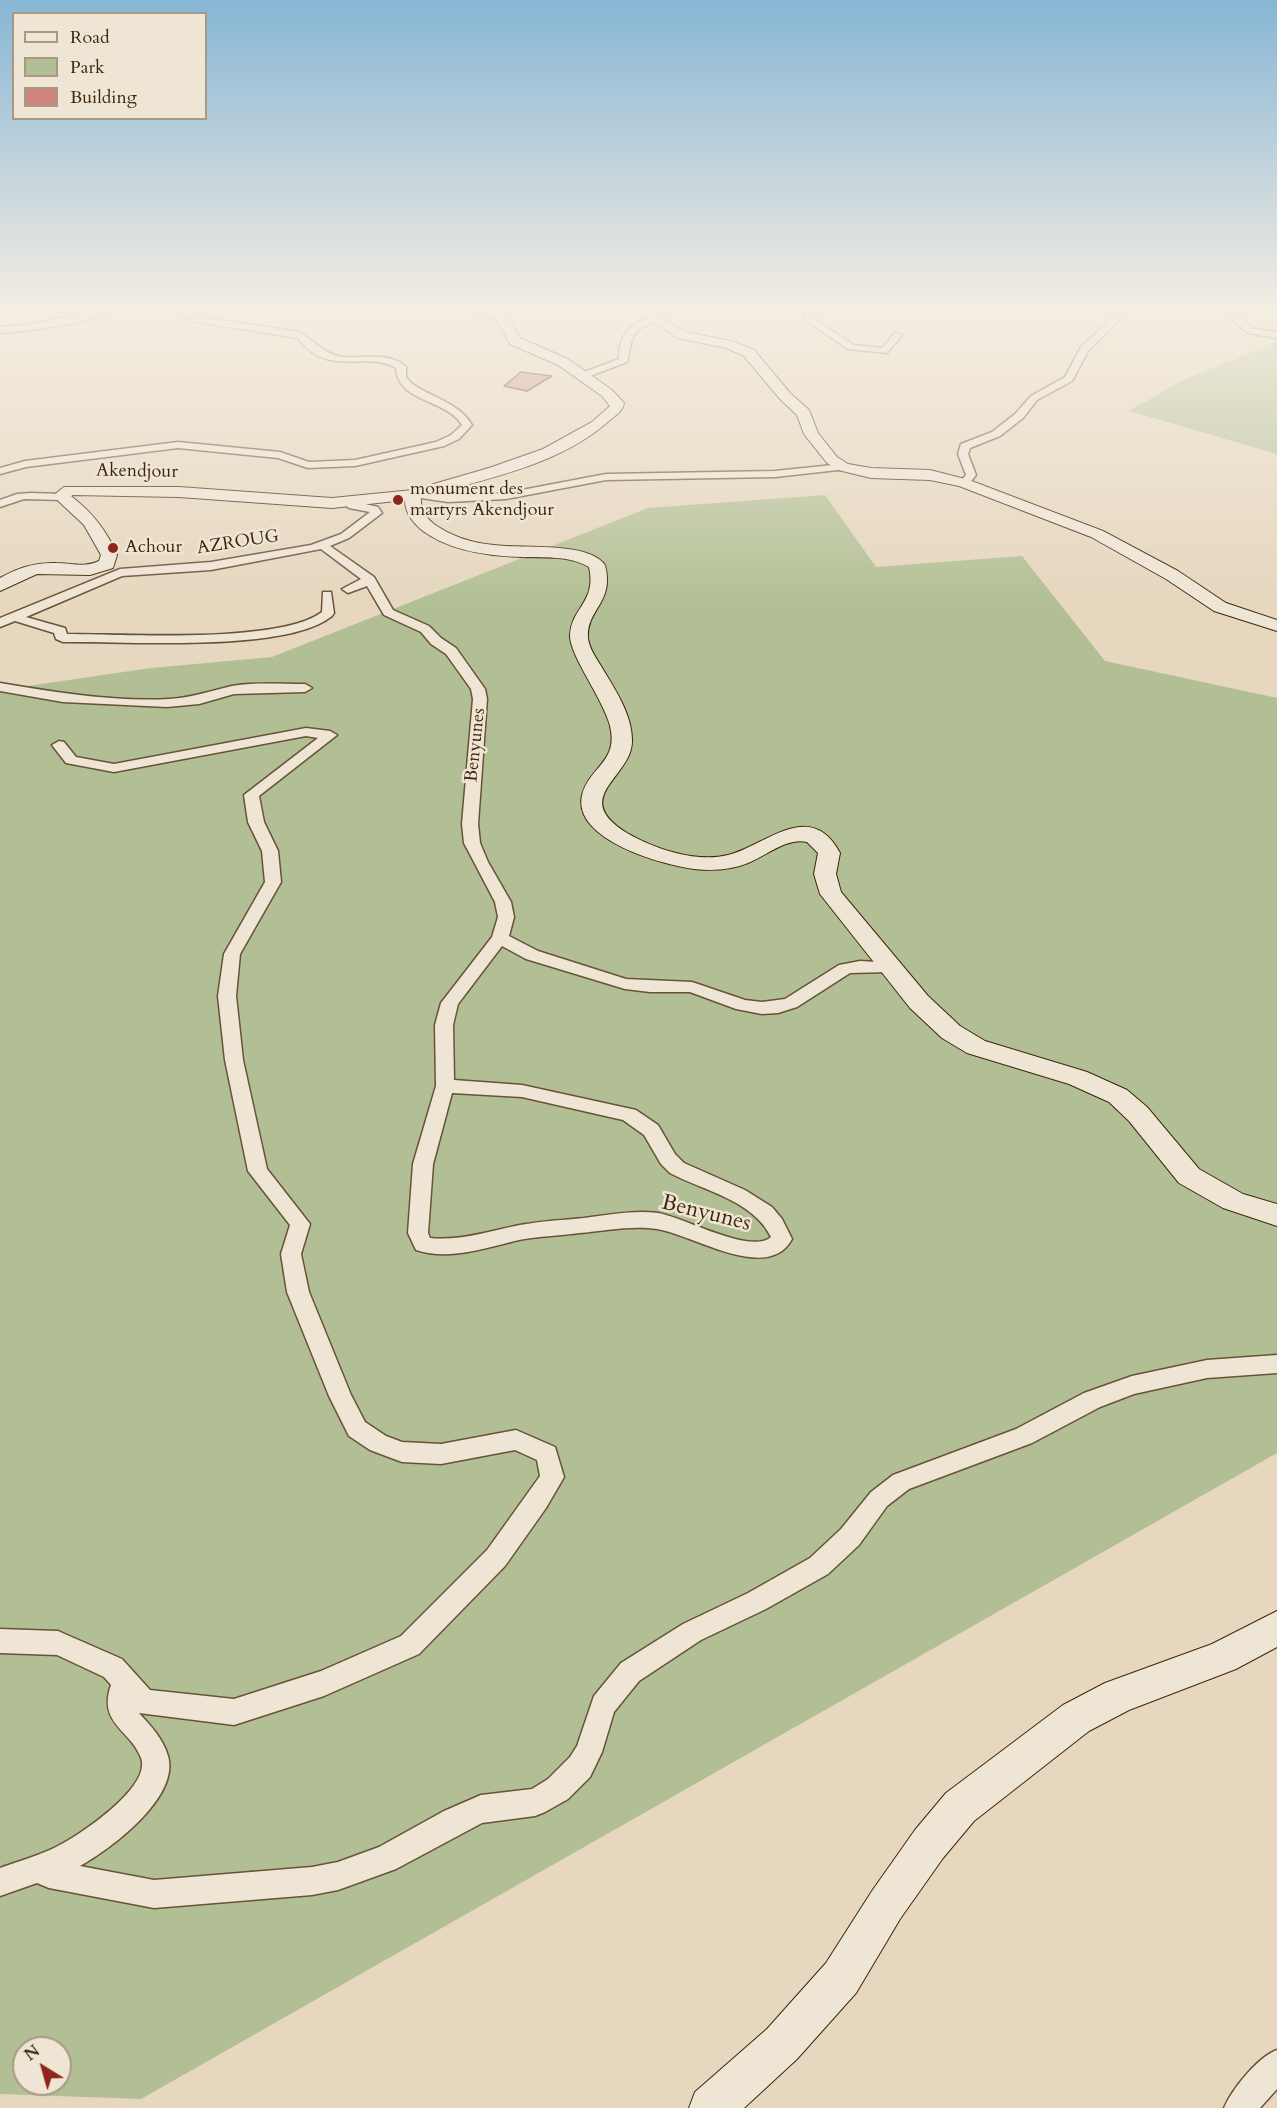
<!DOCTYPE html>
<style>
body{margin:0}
#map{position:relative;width:1277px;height:2108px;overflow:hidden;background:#e6d7be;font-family:Cardo,serif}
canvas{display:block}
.legend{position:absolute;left:12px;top:12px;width:195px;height:108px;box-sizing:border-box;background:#efe5d5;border:2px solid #a89984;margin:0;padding:8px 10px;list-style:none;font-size:18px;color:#3e260b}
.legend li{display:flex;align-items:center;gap:12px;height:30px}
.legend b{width:30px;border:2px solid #a89984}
.north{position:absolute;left:12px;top:2036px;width:60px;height:60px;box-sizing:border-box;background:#efe5d5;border:2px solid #a89984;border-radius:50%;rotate:323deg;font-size:16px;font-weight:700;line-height:24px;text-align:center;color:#3e260b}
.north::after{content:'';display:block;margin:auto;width:21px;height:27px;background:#8f2418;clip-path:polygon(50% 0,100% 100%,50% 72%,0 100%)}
</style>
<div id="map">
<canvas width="1277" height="2108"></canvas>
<ul class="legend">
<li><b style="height:8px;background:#efe5d5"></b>Road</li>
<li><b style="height:16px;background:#b2bf94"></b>Park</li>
<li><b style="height:16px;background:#ce857e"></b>Building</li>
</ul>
<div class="north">N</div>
</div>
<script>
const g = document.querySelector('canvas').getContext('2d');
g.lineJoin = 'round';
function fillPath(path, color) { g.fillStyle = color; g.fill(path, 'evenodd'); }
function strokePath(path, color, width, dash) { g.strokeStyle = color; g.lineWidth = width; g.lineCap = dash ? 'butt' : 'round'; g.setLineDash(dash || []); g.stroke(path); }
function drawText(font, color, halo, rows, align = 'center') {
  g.font = font + ' Cardo,serif'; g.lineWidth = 5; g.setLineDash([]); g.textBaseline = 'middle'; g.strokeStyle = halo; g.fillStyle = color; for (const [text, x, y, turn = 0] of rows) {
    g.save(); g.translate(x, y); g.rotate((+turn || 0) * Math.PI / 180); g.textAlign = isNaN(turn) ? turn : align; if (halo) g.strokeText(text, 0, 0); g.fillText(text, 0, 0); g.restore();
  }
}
const green = new Path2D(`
 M1277 342V454L1129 411 1187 378Z
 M825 495 876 567 1022 556 1105 661 1277 698V1453L141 2099 0 2094V690L151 668 272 657 648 508ZM24 2048H60V2084H24Z`);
const building = new Path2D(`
 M521 372 552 376 527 391 504 386Z`);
const street = new Path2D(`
 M99 310H111C93 324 25 331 0 333V327L28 325Z
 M182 310H190L191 314 199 317 294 331C312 336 322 355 343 357 364 359 389 351 406 367V377L411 383C432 398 458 402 472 425L459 439 444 446 355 466 308 468 278 458 178 448 26 467 0 474V468L25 461 178 442 280 452 309 462 355 460 436 442 451 435 462 425C447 399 398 403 396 368 367 350 327 379 298 338L197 322 184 317Z
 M808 310H817L812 317 853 345 882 348 895 333 902 335 887 353 848 349 805 320 803 315Z
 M1121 310H1130L1088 351 1072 381 1037 400 1023 418 1000 436 970 448 968 454 976 475 968 485H960L959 483 966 475 958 454 961 444 992 432 1015 414 1031 396 1065 377 1081 347Z
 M1231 310H1248V314L1241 318 1254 329 1277 332V338L1248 333 1233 320 1232 318 1238 313Z
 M654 317 658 320 657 322C629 328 633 339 627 362L585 378H579V374L619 359C618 335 632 321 654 317Z
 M843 464 848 467 847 469 775 477 606 480 506 499 448 502 414 497 409 494 414 491 448 496 506 493 606 474 775 471Z
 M31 493 62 494 67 497 62 500 24 499 0 507V500L17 494Z
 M348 500 378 507 382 513 349 538 330 546 374 577 393 610 429 626 441 638 456 648 485 689 487 699 478 824 480 843 488 862 511 902 514 917 509 936 538 951 626 979 692 982 745 1000 762 1002 785 999 839 965 860 961 896 963 898 967 896 971 890 972 850 973 797 1007 778 1013 762 1014 736 1009 690 992H650L625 989 526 959 502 946 458 1004 453 1025 454 1080 522 1085 636 1110 658 1125 675 1154 684 1163 745 1190 772 1207 782 1219 792 1239C768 1284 692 1234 657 1229 632 1225 604 1231 579 1233 559 1236 539 1236 519 1240 485 1248 450 1261 416 1250L408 1233 413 1164 436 1086 435 1025 441 1003 492 937 498 917 495 902 464 843 462 824 473 699 471 689 446 654 431 644 421 632 384 615 367 586 348 593 342 589 361 579 321 549 211 570 122 576 26 617 65 628 67 634C123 634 280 644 322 612L323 592H331L334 613 332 616C287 653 125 641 63 642L56 639 54 633 15 621 0 627V618L120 569 211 562 311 545 341 534 370 512 349 508 342 503ZM452 1093 522 1097 623 1120 644 1135 661 1164 670 1173C704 1191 753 1200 771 1237 751 1255 683 1217 658 1213 634 1210 608 1215 584 1218 563 1220 541 1221 520 1225 490 1231 461 1241 430 1238L428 1233 433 1164Z
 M0 683C54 692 114 702 169 699 191 698 210 691 232 686 255 682 281 684 305 684L312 688 305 692 234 694 199 704 167 707 63 702 0 691Z
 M306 728 330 731 337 735 259 796 264 822 278 851 281 882 240 954 236 996 243 1060 267 1169 310 1224 301 1254 309 1292 351 1395 365 1422 386 1436 402 1442 441 1444 516 1430 555 1447 564 1477 546 1508 505 1566 419 1654 324 1696 234 1725 139 1713C151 1726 163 1739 168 1756 180 1797 111 1849 80 1866L154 1880 312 1867 338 1862 379 1847 444 1811 481 1795 532 1789 548 1779 570 1757 577 1746 594 1696 621 1663 683 1624 748 1593 810 1558 841 1529 871 1492 893 1475 1016 1429 1084 1393 1132 1376 1207 1360 1277 1355V1373L1207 1378 1134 1394 1100 1407 1032 1443 909 1489 887 1506 859 1545 828 1574 766 1609 701 1640 639 1681 614 1712 602 1752 590 1777 568 1799 545 1812 535 1816 482 1823 396 1869 338 1890 312 1895 154 1908 49 1888 37 1883 0 1896V1868C19 1861 38 1856 56 1847 79 1836 152 1787 141 1758 132 1731 97 1724 111 1685L104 1677 57 1655 0 1653V1629L58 1631 67 1635 122 1659 150 1690 234 1699 321 1671 401 1636 487 1550 540 1476 537 1460 515 1450 441 1464 402 1462 370 1450 349 1436 329 1396 287 1292 281 1254 290 1225 248 1171 225 1060 218 996 224 954 265 882 262 851 248 822 244 795 318 738 306 736 114 772 66 763 52 745 59 741 64 742 76 757 114 764Z
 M1277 2050V2089L1260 2108H1224C1232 2089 1258 2057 1277 2050Z`);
const secondary = new Path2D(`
 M471 310H495L506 314 520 338 568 359 612 390 624 403C623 411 616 415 610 420 559 466 485 479 421 497 420 509 424 516 434 524 452 537 473 543 494 545 522 549 588 541 605 565 615 603 586 609 588 638 589 648 596 658 601 666 614 688 633 715 632 742 631 778 569 797 627 833 655 849 696 863 728 855 764 847 810 797 840 853L836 874 841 892 928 996 960 1026 985 1041 1087 1072 1127 1090 1147 1107 1199 1169 1243 1194 1277 1204V1226L1223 1208 1179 1183 1129 1121 1109 1102 1069 1084 967 1053 942 1038 910 1008 820 894 814 874 818 853 807 842C787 837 766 856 748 863 731 870 713 871 694 869 663 865 572 840 582 795 589 767 619 762 610 726 604 700 569 655 570 635 571 608 597 602 589 567 568 555 544 558 521 557 488 556 450 551 423 531 413 523 405 513 405 500L332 508 179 497 73 495 71 496C92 512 107 531 117 555L113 568 90 575 37 574 0 591V578C17 568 36 562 56 563 71 563 85 568 99 561L101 555 84 525 53 496 64 487H179L332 498 413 490 489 468 543 449 592 422 610 406 602 396 558 365 510 344 497 320 473 313Z
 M634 310H648L686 332 735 342 754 350 790 393 809 410 818 433 837 457 848 464 871 468 930 470 969 480 1103 531 1178 571 1226 603 1277 620V631L1214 611 1166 579 1091 537 959 486 930 480 871 478 838 470 827 463 804 434 797 415 780 399 744 356 726 348 678 338Z
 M1277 1611V1647L1236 1669 1129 1710 1089 1731 974 1821 943 1858 900 1919 856 1993 797 2059 744 2108H689L695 2092 767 2029 826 1963 872 1891 915 1830 946 1793 1063 1705 1105 1683 1212 1644Z`);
const markers = [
 [398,500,6,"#8f2418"],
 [113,548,6,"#8f2418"]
];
const farStreetnames = [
 ["Akendjour",137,472,1],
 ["AZROUG",238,543,-9],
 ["Benyunes",476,745,-84]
];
const farPoinames = [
 ["monument des",410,490],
 ["martyrs Akendjour",410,511],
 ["Achour",125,548]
];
const streetNames = [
 ["Benyunes",706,1214,14]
];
fillPath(green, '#b2bf94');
fillPath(building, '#ce857e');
strokePath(building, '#3e260b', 1.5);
strokePath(street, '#685238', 3);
strokePath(secondary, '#3e260b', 2);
fillPath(street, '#efe5d5');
fillPath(secondary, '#efe5d5');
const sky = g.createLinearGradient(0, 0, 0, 605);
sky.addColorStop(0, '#87b6d5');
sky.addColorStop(0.51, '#f4ede2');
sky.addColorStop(1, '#f4ede200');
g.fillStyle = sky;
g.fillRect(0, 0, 1277, 605);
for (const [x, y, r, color] of markers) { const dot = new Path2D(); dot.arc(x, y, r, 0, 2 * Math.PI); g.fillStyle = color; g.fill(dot); strokePath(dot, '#efe5d5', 2); }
drawText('18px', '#3e260b', '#efe5d5', farStreetnames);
drawText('18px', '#3e260b', '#efe5d5', farPoinames, 'left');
drawText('22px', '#3e260b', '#efe5d5', streetNames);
</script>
